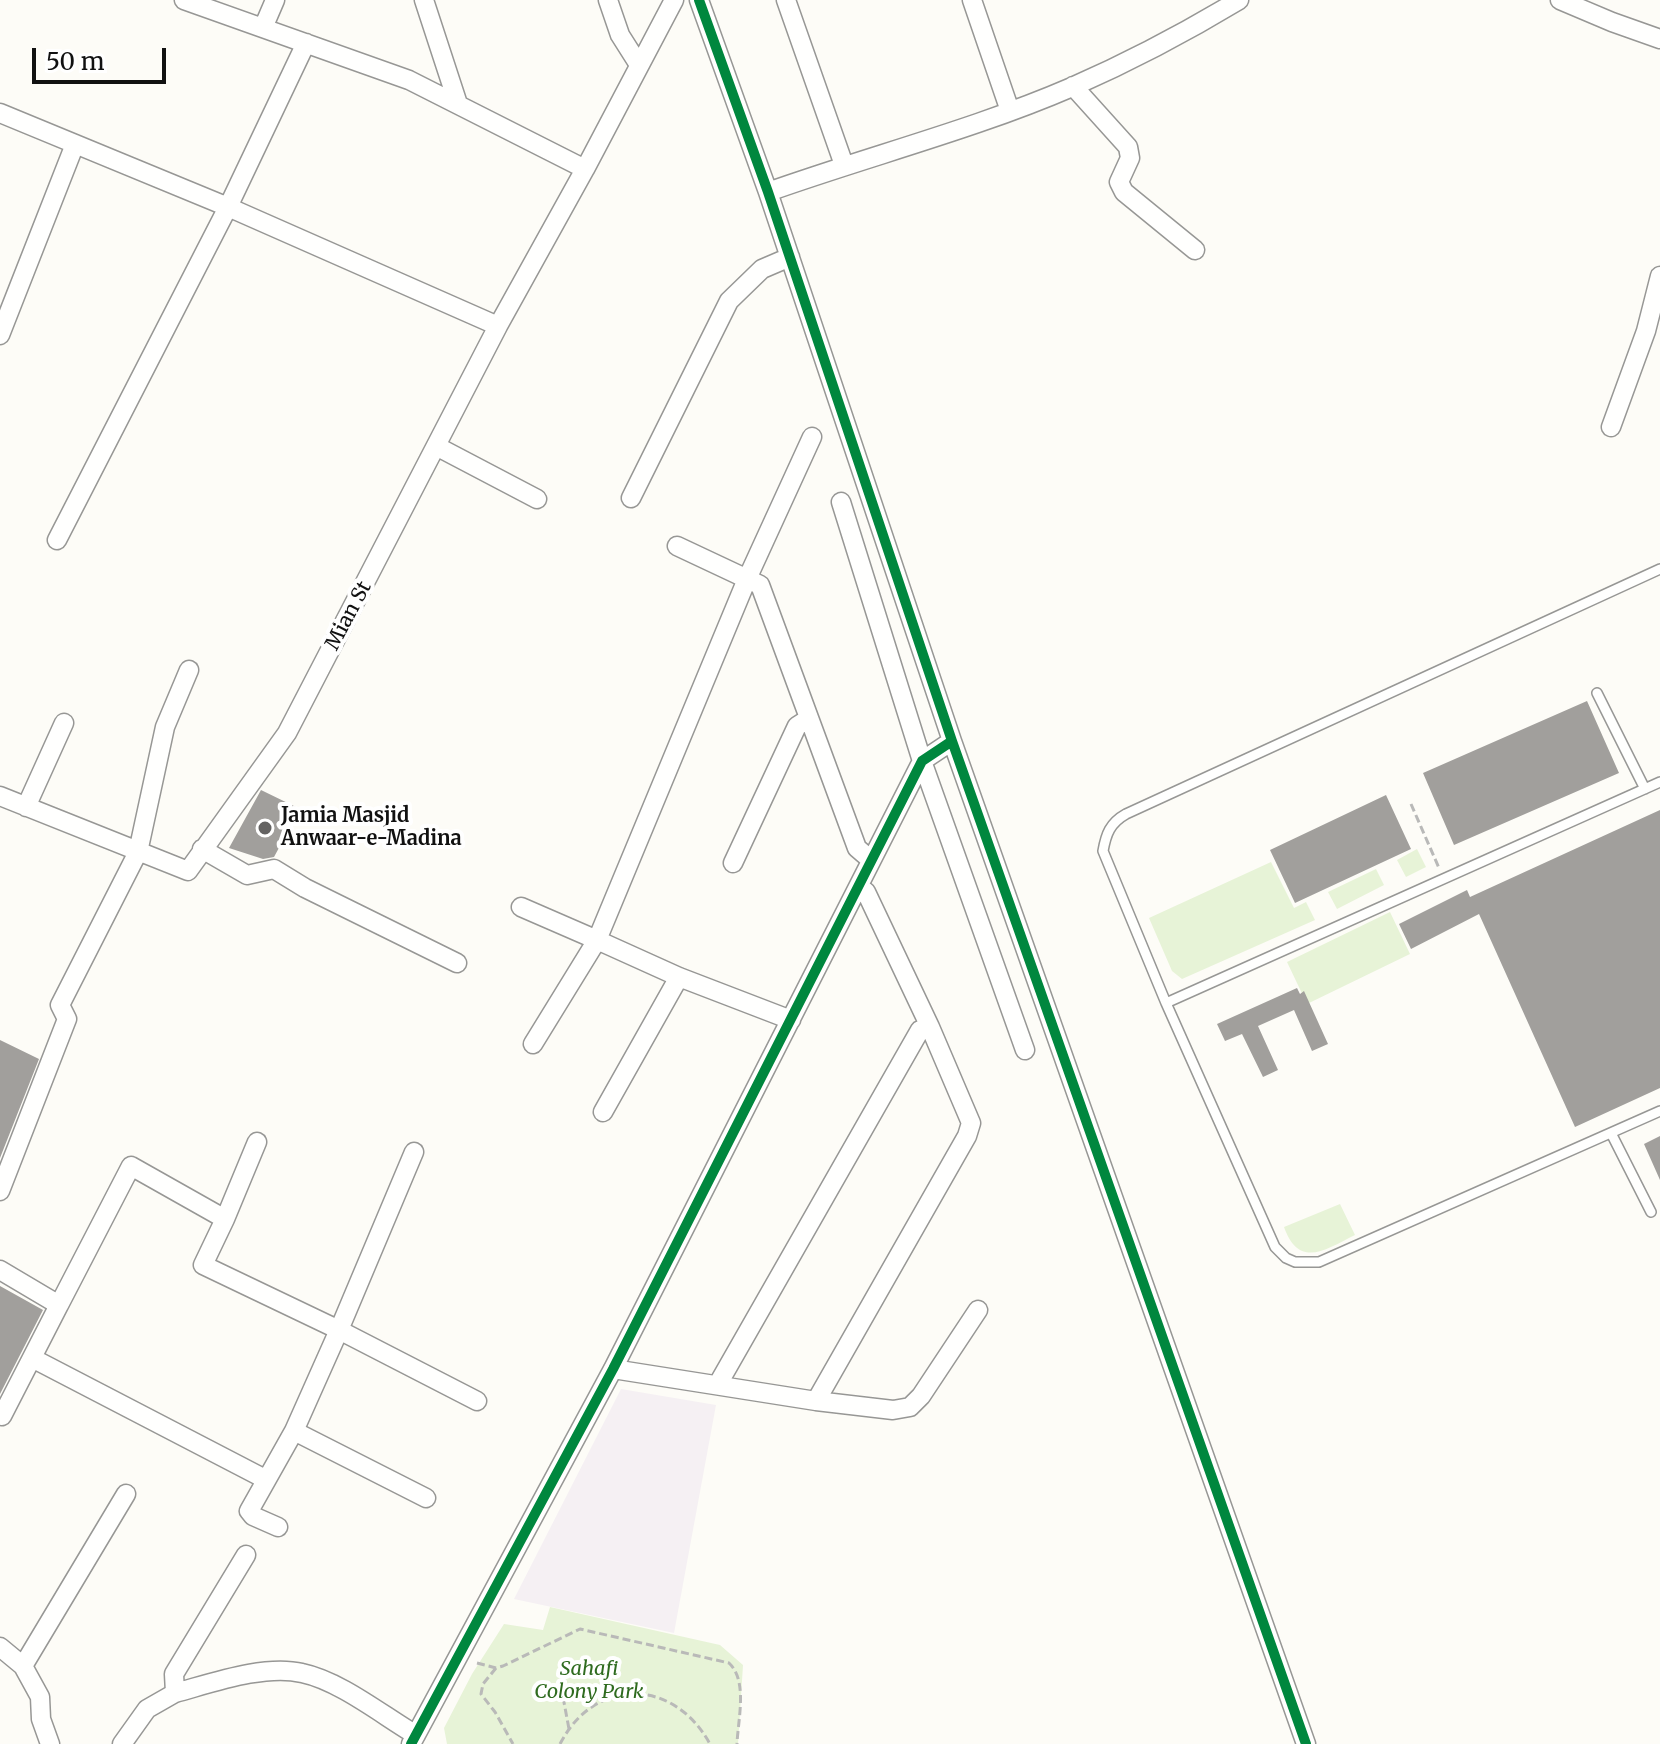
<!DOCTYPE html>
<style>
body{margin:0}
#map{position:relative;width:1660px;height:1744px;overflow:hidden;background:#fdfcf7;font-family:Merriweather,serif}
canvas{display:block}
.scale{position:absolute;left:32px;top:48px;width:134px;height:36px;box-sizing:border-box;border:4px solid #111;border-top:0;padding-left:10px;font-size:24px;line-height:28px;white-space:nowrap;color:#111;-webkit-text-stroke:6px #fff;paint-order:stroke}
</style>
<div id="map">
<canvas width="1660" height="1744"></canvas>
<div class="scale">50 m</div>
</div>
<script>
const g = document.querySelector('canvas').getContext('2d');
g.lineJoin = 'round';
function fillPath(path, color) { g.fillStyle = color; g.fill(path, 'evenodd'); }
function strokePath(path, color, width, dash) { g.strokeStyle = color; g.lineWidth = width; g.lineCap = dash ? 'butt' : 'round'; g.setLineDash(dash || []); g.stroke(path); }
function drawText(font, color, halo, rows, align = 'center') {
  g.font = font + ' Merriweather,serif'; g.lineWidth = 8; g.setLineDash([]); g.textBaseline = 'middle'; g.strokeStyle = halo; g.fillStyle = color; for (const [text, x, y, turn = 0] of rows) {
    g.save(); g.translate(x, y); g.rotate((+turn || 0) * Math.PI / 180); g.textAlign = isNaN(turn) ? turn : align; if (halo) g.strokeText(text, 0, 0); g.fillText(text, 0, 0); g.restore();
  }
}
const industrial = new Path2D(`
 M621 1389 716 1405 674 1633 514 1599Z`);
const green = new Path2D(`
 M1417 849 1426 867 1406 877 1397 860Z
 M1271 862 1294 908 1306 902 1315 920 1182 979 1172 971 1149 918Z
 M1376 869 1384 885 1337 909 1328 892Z
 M1390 912 1410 954 1307 1004 1287 962Z
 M1340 1204 1355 1235C1325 1250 1299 1269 1284 1227Z
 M550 1607 720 1645 743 1665 738 1744H447L444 1728 472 1674 504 1624 543 1630Z`);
const building = new Path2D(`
 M1587 701 1619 773 1454 845 1423 773Z
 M261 790 300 809 274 857 263 859 229 848Z
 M1386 795 1411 849 1295 903 1270 850Z
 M1660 810V1088L1575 1127 1479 914 1411 949 1399 924 1467 890 1470 897Z
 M1297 988 1300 994 1304 991 1328 1044 1312 1051 1294 1010 1258 1026 1278 1070 1263 1077 1242 1034 1225 1041 1217 1024Z
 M0 1040 39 1059 0 1158Z
 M1660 1136V1180L1644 1144Z
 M0 1286 43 1310 0 1394Z`);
const path = new Path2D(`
 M1411 804 1439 868
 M477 1663 496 1668 503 1666 580 1629 729 1663C748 1681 738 1719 737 1744
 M496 1668 483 1684 481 1694 495 1712 513 1744
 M563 1697 569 1729
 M560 1744C595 1676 674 1678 710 1744`);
const lane = new Path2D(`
 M1660 569 1126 814C1110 823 1106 834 1103 851L1166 1003 1275 1247 1286 1258 1295 1262H1319L1660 1111
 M1597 693 1645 789
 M1166 1003 1660 782
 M1611 1133 1651 1212`);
const street = new Path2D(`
 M184 0 409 80 585 169 674 0
 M424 0 458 104
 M608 0 620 35 639 65
 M699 0 768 192 952 741 1306 1744
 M786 0 844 165
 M972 0 1010 111
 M1560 0 1612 22 1660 39
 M263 28 275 0
 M1073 86 1128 147 1130 158 1119 182 1124 192 1195 250
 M0 113 228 207 498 326
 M768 192C869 156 975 129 1072 87 1129 62 1186 32 1239 0
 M0 335 75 144
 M1611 427 1646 331 1660 276
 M436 446 537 499
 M631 498 729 301 762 269 790 257
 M841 502 922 761 1025 1050
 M57 540 228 207 306 43
 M677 546 760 585 857 848 871 860
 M0 796 188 871 287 733 498 326 585 169
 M26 807 64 723
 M202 849 247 875 274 869 305 888 457 963
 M733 863 797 726 808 719
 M521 907 597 940 747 579 812 437
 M533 1044 597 940 679 977 791 1020
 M603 1112 679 977
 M0 1191 67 1019 60 1005 138 852 165 727 189 670
 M225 1219 203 1265 339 1330 414 1152
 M0 1270 59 1305 131 1166 225 1219 257 1142
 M32 1358 265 1479
 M613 1369 816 1401 893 1410 910 1407 921 1396 978 1310
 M718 1384 920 1030 930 1027
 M816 1401 967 1136 971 1123 930 1027 866 892 858 887
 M2 1416 59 1305
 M426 1498 294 1431 339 1330 477 1401
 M278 1527 253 1516 249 1511 294 1431
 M0 1647 23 1666 40 1697 41 1719 50 1744
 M23 1666 126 1494
 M175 1693C212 1683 265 1664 302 1673 340 1681 382 1715 416 1735
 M122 1744 147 1709 175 1693 174 1674 246 1555
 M411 1744 613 1369 922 761 952 741`);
const cycleway = new Path2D(`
 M699 0 768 192 952 741 1306 1744
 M411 1744 613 1369 922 761 952 741`);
const markers = [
 [265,828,8,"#646362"]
];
const streetNames = [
 ["Mian St",349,616,-62]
];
const poiNames = [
 ["Jamia Masjid",281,816],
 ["Anwaar-e-Madina",281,839]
];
const parkNames = [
 ["Sahafi",589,1669],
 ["Colony Park",589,1692]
];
fillPath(industrial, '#f5f0f3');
fillPath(green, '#e7f3d7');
fillPath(building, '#a19f9c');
strokePath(lane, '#979795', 12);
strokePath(street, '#979795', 21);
strokePath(path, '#b9b9b8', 3, [8, 4]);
strokePath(lane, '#fffffe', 9);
strokePath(street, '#fffffe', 18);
strokePath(cycleway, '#00873e', 10);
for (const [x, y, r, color] of markers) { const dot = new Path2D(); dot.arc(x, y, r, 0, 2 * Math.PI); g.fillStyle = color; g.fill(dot); strokePath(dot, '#fff', 3); }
drawText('20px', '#111', '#fff', streetNames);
drawText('bold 20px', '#111', '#fff', poiNames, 'left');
drawText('italic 20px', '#2f6b1f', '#fff', parkNames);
</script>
